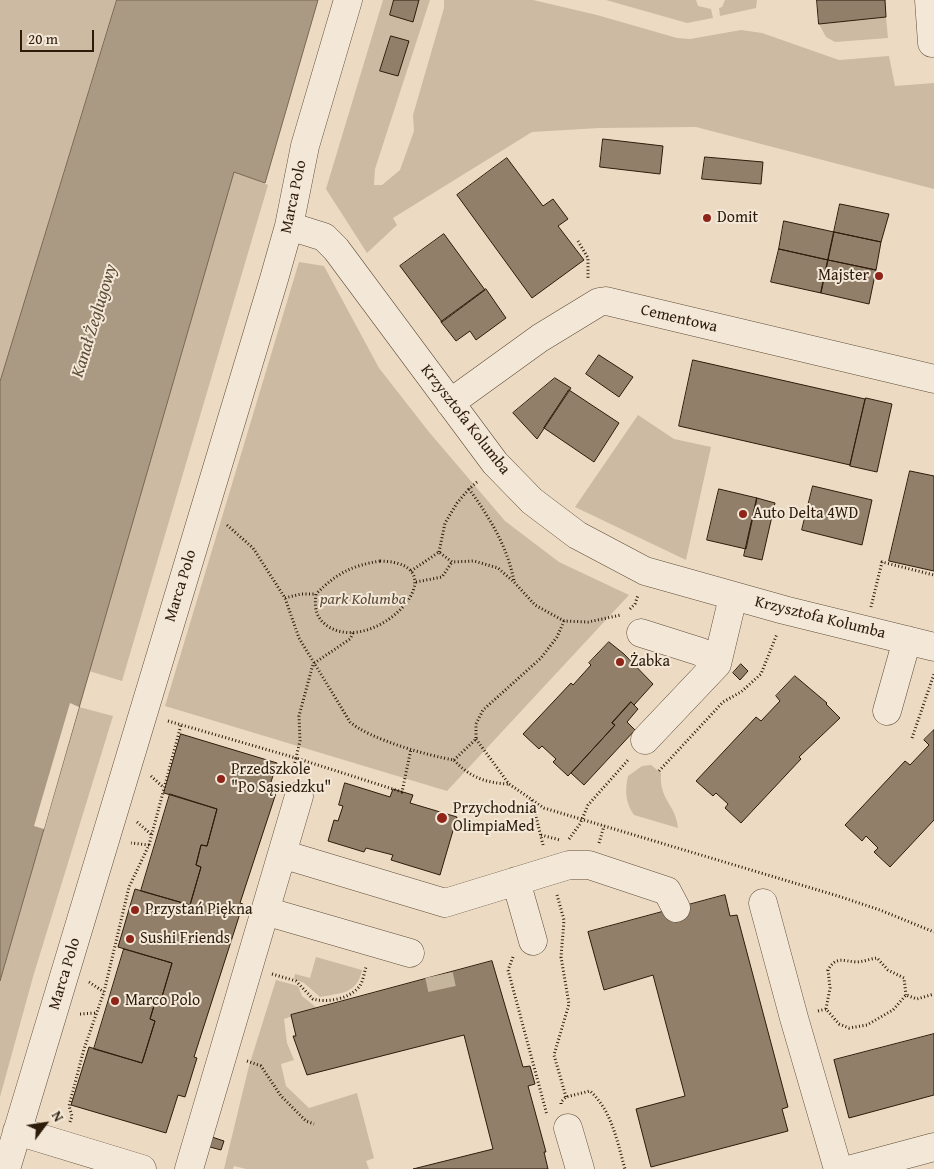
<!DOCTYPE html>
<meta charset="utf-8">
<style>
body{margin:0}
#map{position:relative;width:934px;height:1169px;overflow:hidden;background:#ecdbc2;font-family:"Gentium Book Plus",serif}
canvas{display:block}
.north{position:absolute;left:20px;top:1099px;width:50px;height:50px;-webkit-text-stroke:4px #f3e8d7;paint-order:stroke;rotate:59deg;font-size:14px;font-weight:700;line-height:20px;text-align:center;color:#2e1b0a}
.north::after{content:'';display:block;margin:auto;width:18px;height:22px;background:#2e1b0a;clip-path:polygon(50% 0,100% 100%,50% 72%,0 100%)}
.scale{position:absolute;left:20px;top:30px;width:74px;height:22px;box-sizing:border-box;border:2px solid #2e1b0a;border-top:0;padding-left:6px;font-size:15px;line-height:18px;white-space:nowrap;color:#2e1b0a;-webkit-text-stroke:4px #f3e8d7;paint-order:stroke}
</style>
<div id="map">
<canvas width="934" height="1169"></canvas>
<div class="north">N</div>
<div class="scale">20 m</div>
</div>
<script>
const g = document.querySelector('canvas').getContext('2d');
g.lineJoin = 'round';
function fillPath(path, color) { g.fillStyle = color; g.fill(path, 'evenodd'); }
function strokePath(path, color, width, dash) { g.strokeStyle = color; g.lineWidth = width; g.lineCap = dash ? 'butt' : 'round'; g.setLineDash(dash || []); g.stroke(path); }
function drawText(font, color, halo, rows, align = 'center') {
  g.font = font + ' "Gentium Book Plus",serif'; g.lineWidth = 4; g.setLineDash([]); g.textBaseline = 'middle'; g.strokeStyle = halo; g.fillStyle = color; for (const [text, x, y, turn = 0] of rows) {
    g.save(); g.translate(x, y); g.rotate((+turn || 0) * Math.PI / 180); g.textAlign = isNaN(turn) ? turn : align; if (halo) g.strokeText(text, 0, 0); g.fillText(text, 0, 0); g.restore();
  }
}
const green = new Path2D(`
 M0 0H117L0 382Z
 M383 0H430L375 169 374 185H382L400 170 414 131 413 115 444 8V0H533L597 15 677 38 690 39 741 30 762 33 839 60 889 56 895 86 934 83V189L696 127 599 128 532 132 393 218 397 225 367 253 326 189Z
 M606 0H696L698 6 711 9 713 18 687 23Z
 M725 0H757L756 8 720 16 719 8 722 7Z
 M886 17 888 38 835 42 826 37 819 24Z
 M234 171 268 185 122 681 89 671Z
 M299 262 324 266 379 368 429 432 505 521 559 562 629 595 447 791 165 706Z
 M638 415 674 439 711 447 686 560 575 507Z
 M79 707 113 716 33 977 0 1097V981Z
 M651 765 661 773C659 801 676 804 678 828L634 815C625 802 625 790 628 776L642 766Z
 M316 957 362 970C357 995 339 993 320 997L304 983 294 979 295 974 310 978Z
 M276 980 298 986 302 996 317 1008 284 1019 287 1043 294 1060 281 1064 286 1086 309 1108 357 1093 374 1158 366 1161 369 1169H246L234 1166 233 1169H224L249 1066Z`);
const water = new Path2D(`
 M117 0H318L265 183 234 172 0 981V382Z`);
const pier = new Path2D(`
 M70 703 79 707 44 829 34 826Z`);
const building = new Path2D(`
 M394 0H419L413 22 390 15Z
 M817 0H885L886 17 819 24Z
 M391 36 409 41 398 76 380 71Z
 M603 139 663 146 660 174 600 167Z
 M705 157 763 162 761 184 702 179Z
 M507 158 543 206 553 199 568 219 558 226 584 260 532 298 457 195Z
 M840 204 889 214 881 242 834 232Z
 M784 221 834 232 828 260 779 249Z
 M834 232 881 242 876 270 828 260Z
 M444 234 485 290 442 322 400 266Z
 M779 249 828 260 821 293 771 282Z
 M828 260 876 270 869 304 821 293Z
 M486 289 506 318 476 340 470 331 456 341 441 322Z
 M599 355 633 377 619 397 586 374Z
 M693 360 865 399 850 465 679 426Z
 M555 378 571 388 537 439 513 413Z
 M569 390 619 423 594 462 544 428Z
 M866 398 892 404 877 472 850 466Z
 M910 471 934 476V571L889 561Z
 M813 486 872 500 862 545 802 530Z
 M719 489 757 498 746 549 707 540Z
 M757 498 775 503 762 560 744 556Z
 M609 642 624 654 653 684 634 705 631 702 612 723 615 725 568 776 553 762 556 759 542 746 539 749 523 734 571 683 573 685 591 665 589 663Z
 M741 664 748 671 740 680 733 673Z
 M795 676 827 703 826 704 840 718 799 757 801 759 741 823 725 808 728 804 716 793 713 796 696 781 756 717 761 721 780 701 776 696Z
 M631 702 638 709 627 722 635 730 584 785 571 773 615 725 612 723Z
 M934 730V820L890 867 874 852 878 848 866 836 862 841 845 825 905 761 910 765 929 745 924 740Z
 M181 734 277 763 270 785 278 787 240 903 243 904 194 1057 197 1058 185 1097 178 1095 166 1133 71 1105 89 1047 142 1063 155 1021 150 1019 156 999 161 1000 172 963 118 947 135 889 190 905 201 867 196 865 201 845 207 846 217 809 164 793Z
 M345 783 390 797 393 789 413 795 410 803 457 817 440 875 391 860 393 855 366 848 364 852 328 841 334 820 338 821 343 806 339 805Z
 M170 794 217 809 207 846 201 845 196 865 201 867 190 905 141 891Z
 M725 895 730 916 737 915 788 1107 782 1109 788 1131 651 1167 636 1109 685 1096 653 975 604 990 588 932Z
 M124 949 172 963 161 1000 156 999 150 1019 155 1021 142 1063 94 1049Z
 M492 961 523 1067 530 1066 535 1084 528 1086 546 1152H544L548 1169H413L493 1149 464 1035 307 1075 293 1036H296L291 1015Z
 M934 1034V1095L849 1118 834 1060Z
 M212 1137 224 1141 221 1150 210 1147Z`);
const minorTunnel = new Path2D(`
 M439 975 442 989`);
const path = new Path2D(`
 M578 241 588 258V280
 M477 482 469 489C490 518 507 546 514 581
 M227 525 253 548 262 562 285 598 299 638 350 722C369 739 429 756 454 760 469 777 486 783 508 784
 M439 552 445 523 457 503 469 489
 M380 561C463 563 378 656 329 627 316 619 314 608 316 594 337 573 351 566 380 561Z
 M411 571 439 552 452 562 474 561 498 568 514 582 535 605 564 621
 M416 582 442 577 452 562
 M285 598 301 594H316
 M871 607 882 562 934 575
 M630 609 635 604 638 595
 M168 721 296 758 300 741 299 716 313 664 350 639 353 633
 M912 738 934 674
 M476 739 509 784 544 808 838 896 880 910 934 932
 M454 760 476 739V724L483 710 541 658 557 637 564 621 588 622 621 615
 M659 771 723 702 741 692 761 674 777 634
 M292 773 296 758 402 792 411 749
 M151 776 163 787
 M532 800 543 845
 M137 822 152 835
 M541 835 560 840
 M569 839 580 824 588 805 629 759
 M599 843 604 826
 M149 845 181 725
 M557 895 564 920 561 957 569 1004 554 1055 566 1097
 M513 957 508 970 547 1115
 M272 974 296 981 313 999C327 1003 349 999 359 987 363 982 364 973 366 967
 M89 982 104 992
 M826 1009 830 988 828 970C836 956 843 961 856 962 862 962 870 959 877 958L888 970 904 978 906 995
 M818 1011 826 1009 839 1024 849 1028 867 1025 893 1010 906 995 917 999 934 994
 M80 1014 96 1013
 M247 1061 261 1066 281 1096 306 1121 314 1124
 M561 1104V1102L566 1097 590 1091C612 1111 617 1141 625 1169
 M70 1122 72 1116 69 1106 84 1049 104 992 129 887 149 845 131 843`);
const minor = new Path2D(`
 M929 0 932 43
 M289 226 324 237 336 249 495 463 532 501 577 535 645 571 784 610 934 647
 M450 403 540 338 599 302 606 301 934 379
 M641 633 701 652 717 664
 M887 711 907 640
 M645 740 717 664 733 597
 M282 854 445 903 569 865H589L667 891 676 908
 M516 881 533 941
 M763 903 794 1018 838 1169
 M265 911 410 953
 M568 1128 580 1169
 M17 1131 142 1169
 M6 1169 274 279 289 226 305 146 348 0
 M189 1169 299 796
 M852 1169 934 1147`);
const markers = [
 [707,218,5,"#8f2418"],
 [879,276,5,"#8f2418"],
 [743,514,5,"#8f2418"],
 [620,662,5,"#8f2418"],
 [221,779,5,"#8f2418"],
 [442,818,6,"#8f2418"],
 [135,910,5,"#8f2418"],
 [130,939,5,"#8f2418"],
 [115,1001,5,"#8f2418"]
];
const streetNames = [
 ["Marca Polo",294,197,-78],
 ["Cementowa",679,319,13],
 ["Krzysztofa Kolumba",465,420,52],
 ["Marca Polo",181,586,-73],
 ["Krzysztofa Kolumba",820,618,14],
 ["Marca Polo",65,974,-73]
];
const poiNames = [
 ["Domit",717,218],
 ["Majster",869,276,"right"],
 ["Auto Delta 4WD",753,514],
 ["Żabka",630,662],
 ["Przedszkole",231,770],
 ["\"Po Sąsiedzku\"",231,788],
 ["Przychodnia",453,809],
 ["OlimpiaMed",453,827],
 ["Przystań Piękna",145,910],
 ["Sushi Friends",140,939],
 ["Marco Polo",125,1001]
];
const parkNames = [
 ["park Kolumba",363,600]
];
const waterNames = [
 ["Kanał Żeglugowy",95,321,-73]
];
fillPath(green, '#ccbaa3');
fillPath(water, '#ab9a83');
strokePath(water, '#796753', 1);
fillPath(pier, '#ecdbc2');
fillPath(building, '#917f6a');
strokePath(building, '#2e1b0a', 1);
strokePath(minorTunnel, '#c6b59d', 28, [28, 14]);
strokePath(minor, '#5e4b38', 29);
strokePath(path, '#2e1b0a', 3, [1, 2.5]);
strokePath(minor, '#f3e8d7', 28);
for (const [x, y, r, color] of markers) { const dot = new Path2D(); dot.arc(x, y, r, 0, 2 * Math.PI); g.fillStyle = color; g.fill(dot); strokePath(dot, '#f3e8d7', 2); }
drawText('16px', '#2e1b0a', '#f3e8d7', streetNames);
drawText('16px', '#2e1b0a', '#f3e8d7', poiNames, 'left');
drawText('italic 16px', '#5d4b38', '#f3e8d7', parkNames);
drawText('italic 18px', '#604e3a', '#f3e8d7', waterNames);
</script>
